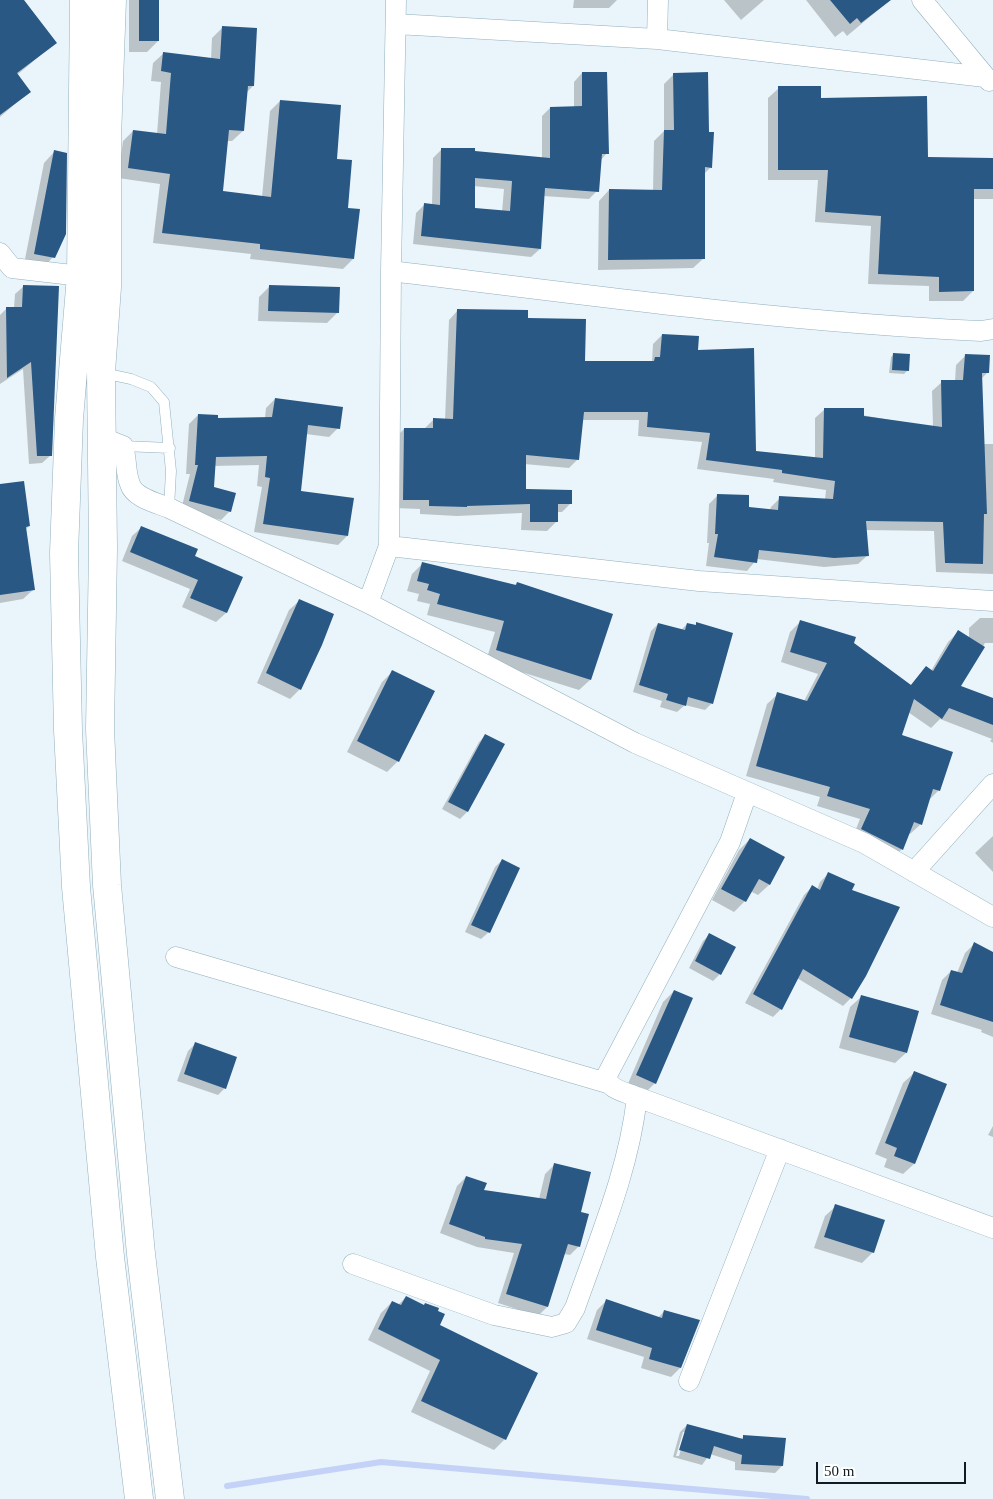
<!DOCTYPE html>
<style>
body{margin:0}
#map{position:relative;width:993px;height:1499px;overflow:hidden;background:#e9f5fb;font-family:"Times New Roman",serif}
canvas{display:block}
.scale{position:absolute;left:816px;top:1462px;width:150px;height:22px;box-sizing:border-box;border:2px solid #111b21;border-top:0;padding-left:6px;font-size:15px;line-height:18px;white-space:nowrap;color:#111b21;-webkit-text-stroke:4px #fff;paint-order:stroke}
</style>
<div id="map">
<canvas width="993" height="1499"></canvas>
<div class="scale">50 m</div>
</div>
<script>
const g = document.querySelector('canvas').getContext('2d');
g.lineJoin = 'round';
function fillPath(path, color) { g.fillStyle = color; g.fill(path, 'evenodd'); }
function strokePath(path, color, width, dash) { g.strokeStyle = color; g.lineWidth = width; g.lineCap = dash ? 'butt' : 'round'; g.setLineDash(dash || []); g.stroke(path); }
const shadow = new Path2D(`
 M0 0H22L55 43 17 75 29 92 0 117Z
 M129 0H158V41L147 52H129Z
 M574 0H617L609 8H573Z
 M724 0H764L741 20Z
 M806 0H890L847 36 843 31 835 37Z
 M222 28 253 86 246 93 243 131 232 141H226L222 192 262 197 270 111 280 101 335 160 347 209 353 259 343 269 250 259 251 254 153 243 160 184 118 178 123 141 133 131 157 134 161 82 151 81 153 63 164 53 211 59 212 38Z
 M582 73 607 153 600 161 597 191 589 199 543 196 540 249 531 257 413 244 416 213 425 204 432 205 433 158 441 150 542 159V116L550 108 574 107V82ZM473 186 504 189 502 212 473 209Z
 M674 74 708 133 711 167 704 174V258L693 268 598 270 599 201 609 190 653 191 654 141 664 131V84Z
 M779 88 820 99 927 158 993 159V199H973V291L963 301H929V286L868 284 871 226 815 222 818 180H768V98Z
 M54 152 53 257 43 268 24 264 44 163Z
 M24 286 51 455 42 463 29 464 23 369 0 384V315L7 308H14L15 294Z
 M270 286 338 312 327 323 258 321 259 297Z
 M458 310 526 320 584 363 652 362 653 344 662 335 697 351 754 452 815 458V418L825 409 933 427 932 391 942 382 955 381 956 365 965 356 988 372 981 379 983 444H993V574L936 572 934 531 866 530 868 555 858 564 824 567 757 559 747 571 706 566 709 543H707L709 504 718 495 747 508 770 510 771 507 780 498 825 500 826 490 773 482 774 479 697 469 702 442 638 436 639 420H582L578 459 569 468 524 464 525 491 571 503 562 512H557L556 522 547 531 521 530 522 513 457 516 420 514V509L394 508 395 438 404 429 425 428 434 419 445 420 449 320Z
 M894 354 908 370 904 374 889 373 891 357Z
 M275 399 338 428 329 437 306 434 300 492 347 536 338 545 254 532 262 487 257 486 259 465 214 466 213 488 230 511 221 520 181 510 190 474H186L189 424 198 415 216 419 265 418 266 408Z
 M0 485 29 526 26 529 34 589 23 599 0 603Z
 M142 527 194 557 241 578 226 613 216 622 182 607 190 589 122 561 132 536Z
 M423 563 514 586 517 583 590 680 579 690 486 661 495 632 427 615 430 604 417 601 419 594 407 591 412 574Z
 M299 601 300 689 290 699 257 683 289 610Z
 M980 618H993V643H985L959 686 993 700V743L990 741 992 739 940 719 931 728 908 712 901 736 939 790 928 801 921 824 910 834 908 833 902 849 892 859 852 839 860 819 817 806 820 797 746 776 767 704 778 694 804 701 818 674 781 662 790 632 800 622 853 644 910 686 926 667 931 671 948 642 958 632 969 639V628Z
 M658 624 681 630 687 624 694 626 697 624 712 703 705 710 685 705 677 712 660 707 662 701 633 692 651 631Z
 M393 671 398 761 387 772 347 752 382 682Z
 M486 735 504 745 467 812 460 819 442 809 479 742Z
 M993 836V872L975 853Z
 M750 839 784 858 769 885 758 895 750 891 745 901 734 912 712 900 739 850Z
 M502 860 489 932 481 939 465 932 495 867Z
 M828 874 850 890 851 998 843 1006 797 978 781 1009 773 1017 745 1003 804 895 812 887 817 890 820 882Z
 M710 934 720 974 713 981 689 968 703 941Z
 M974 944 993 953V1037L981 1032 982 1030 931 1014 942 980 951 971 957 973 965 953Z
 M674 991 655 1083 644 1094 627 1086 663 1002Z
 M861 997 906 1053 895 1063 839 1048 850 1007Z
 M195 1044 225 1088 218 1095 177 1081 188 1051Z
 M914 1073 945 1084 914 1164 903 1174 884 1167 887 1159 875 1154 903 1083Z
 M993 1126V1137L988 1135Z
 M554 1165 580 1213 579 1246 570 1255 564 1254 547 1307 538 1316 498 1303 514 1253 477 1247 440 1233 457 1186 466 1177 483 1191 539 1199 545 1174Z
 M836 1206 873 1252 862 1263 814 1248 825 1216Z
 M406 1297 438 1326 505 1439 494 1450 411 1412 430 1371 368 1340 381 1313 392 1302 398 1305Z
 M606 1301 658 1318 664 1311 680 1368 671 1377 641 1368 644 1357 587 1339 597 1310Z
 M687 1425 740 1440 744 1436 782 1466 775 1473 735 1470V1462L710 1454 702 1465 673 1457 680 1432ZM683 1432H686L679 1456H676Z`);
const stream = new Path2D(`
 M227 1486 381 1462 807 1499`);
const building = new Path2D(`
 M0 0H24L57 43 17 73 31 92 0 115Z
 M139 0H159V41H139Z
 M830 0H891L861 23 857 18 850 24Z
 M222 26 257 28 254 86H248L244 131 229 130 223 191 271 197 280 100 341 105 337 159 352 160 348 208 360 209 354 259 260 249V244L162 233 170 174 128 168 133 130 166 134 171 73 161 71 163 52 220 59Z
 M582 72H607L609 154H602L599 192 545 188 541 249 421 236 424 203 440 205 441 148H475V151L550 158V107L582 106ZM475 178 512 181 510 211 475 208Z
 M708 72 709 132H714L712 168 705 167V259L608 260 609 189 662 190 664 130H674L673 73Z
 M778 86H821V98L927 96 928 157 993 158V189H974V291L939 292V277L878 274 881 216 825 212 828 170H778Z
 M54 150 67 153 66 234 55 258 34 254Z
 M23 285 59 286 52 456H37L31 362 7 378 6 307H22Z
 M269 285 340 287 339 313 268 311Z
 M457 309 528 310V318L586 319 585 361H654L655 357H660L662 334 699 336 698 350 754 348 756 451 823 458 824 408H864V416L942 427 941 380H963L965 354 990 355 989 373H982L987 514H984L983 564 945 563 943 522 866 521 869 556 834 558 759 550 757 563 714 557 718 534H715L717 494 749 495V507L778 510 779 496 833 499 835 481 782 473V470L706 460 710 433 647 427 648 412H584L579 460 526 455V489L572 490V504H558V522H530V504L467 506V507L429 506V500H403L404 428H433V418L453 419Z
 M893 353 910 354 909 371 892 370Z
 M275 398 343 407 340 429 308 425 301 491 354 498 348 536 263 524 270 478 265 477 267 456 216 457 214 487 236 493 231 512 189 501 198 465H195L198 414 218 415V418L272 417Z
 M24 481 30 526 26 527 35 590 0 595V484Z
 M141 526 198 549 195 556 243 577 227 613 190 598 198 580 130 552Z
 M422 562 516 585 517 582 613 614 591 680 496 650 504 621 437 604 440 594 427 590 429 584 417 581Z
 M299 599 334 614 322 645 301 690 266 673Z
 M800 620 856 637 854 643 911 685 926 666 933 671 958 630 985 647 961 686 993 698V725L949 708 942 719 914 699 902 735 953 752 940 791 933 789 922 825 914 822 903 850 861 829 870 809 827 796 830 787 756 766 777 692 807 701 827 663 790 652Z
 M696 622 733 633 713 704 688 697 686 706 666 700 668 694 639 685 658 623 685 630 687 623 696 625Z
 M392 670 435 691 399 762 357 741Z
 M485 734 505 744 468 812 448 802Z
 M750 838 785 857 770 885 759 879 746 902 721 889Z
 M502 859 520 868 490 933 471 925Z
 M828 872 855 884 852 890 900 907 866 976 852 999 803 969 782 1010 753 994 812 885 820 890Z
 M709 933 736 947 721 975 695 961Z
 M974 942 993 952V1022L940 1005 951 970 962 973Z
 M674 990 693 998 656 1084 636 1075Z
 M861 995 919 1011 907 1053 849 1037Z
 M195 1042 237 1057 226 1089 184 1074Z
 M914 1071 947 1084 915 1164 894 1156 897 1148 885 1143Z
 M554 1163 591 1172 581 1212 589 1214 580 1247 568 1244 548 1307 506 1294 522 1244 485 1239V1237L449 1224 466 1176 487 1183 484 1190 546 1199Z
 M835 1204 885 1220 874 1253 824 1237Z
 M406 1296 424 1305 425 1303 439 1308 438 1311 445 1314 440 1325 538 1373 506 1440 421 1401 440 1360 378 1329 392 1301 401 1305Z
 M606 1299 662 1318 664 1310 700 1320 681 1368 649 1359 652 1348 596 1330Z
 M687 1424 743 1439V1435L786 1438 783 1466 741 1464 742 1455 714 1446 710 1459 679 1450Z`);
const service = new Path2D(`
 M103 373 131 379 151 387 164 402 171 471 169 508
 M123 446 170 448`);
const minor = new Path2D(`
 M922 0 989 81
 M396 24 657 39 985 77
 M657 39 658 0
 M0 253 12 268 81 276
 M391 271C587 295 783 322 981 331L993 329
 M103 438 123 446C127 459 125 472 130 484 134 498 157 503 169 508L368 603 635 743 864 843 993 917
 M389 546 391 271 396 0
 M368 603 389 546 699 581 993 601
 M914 872 993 784
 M176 957 607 1083
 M637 1097 993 1228
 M353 1264 494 1315 552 1327 566 1323 575 1308C599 1239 629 1170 637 1097 626 1092 609 1090 606 1077L730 842 747 793
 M689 1381 780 1149`);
const secondary = new Path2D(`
 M84 0 81 276 69 419 64 553 68 730 76 887 110 1257 139 1499
 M112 0 107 138V287L101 372 103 549 100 729 107 885 141 1254 170 1499`);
fillPath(shadow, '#0003');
strokePath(stream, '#c4d2f7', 6);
fillPath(building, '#295885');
strokePath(service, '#92afbd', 11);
strokePath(minor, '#92afbd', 21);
strokePath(secondary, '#92afbd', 29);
strokePath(service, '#fff', 10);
strokePath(minor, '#fff', 20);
strokePath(secondary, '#fff', 28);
</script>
